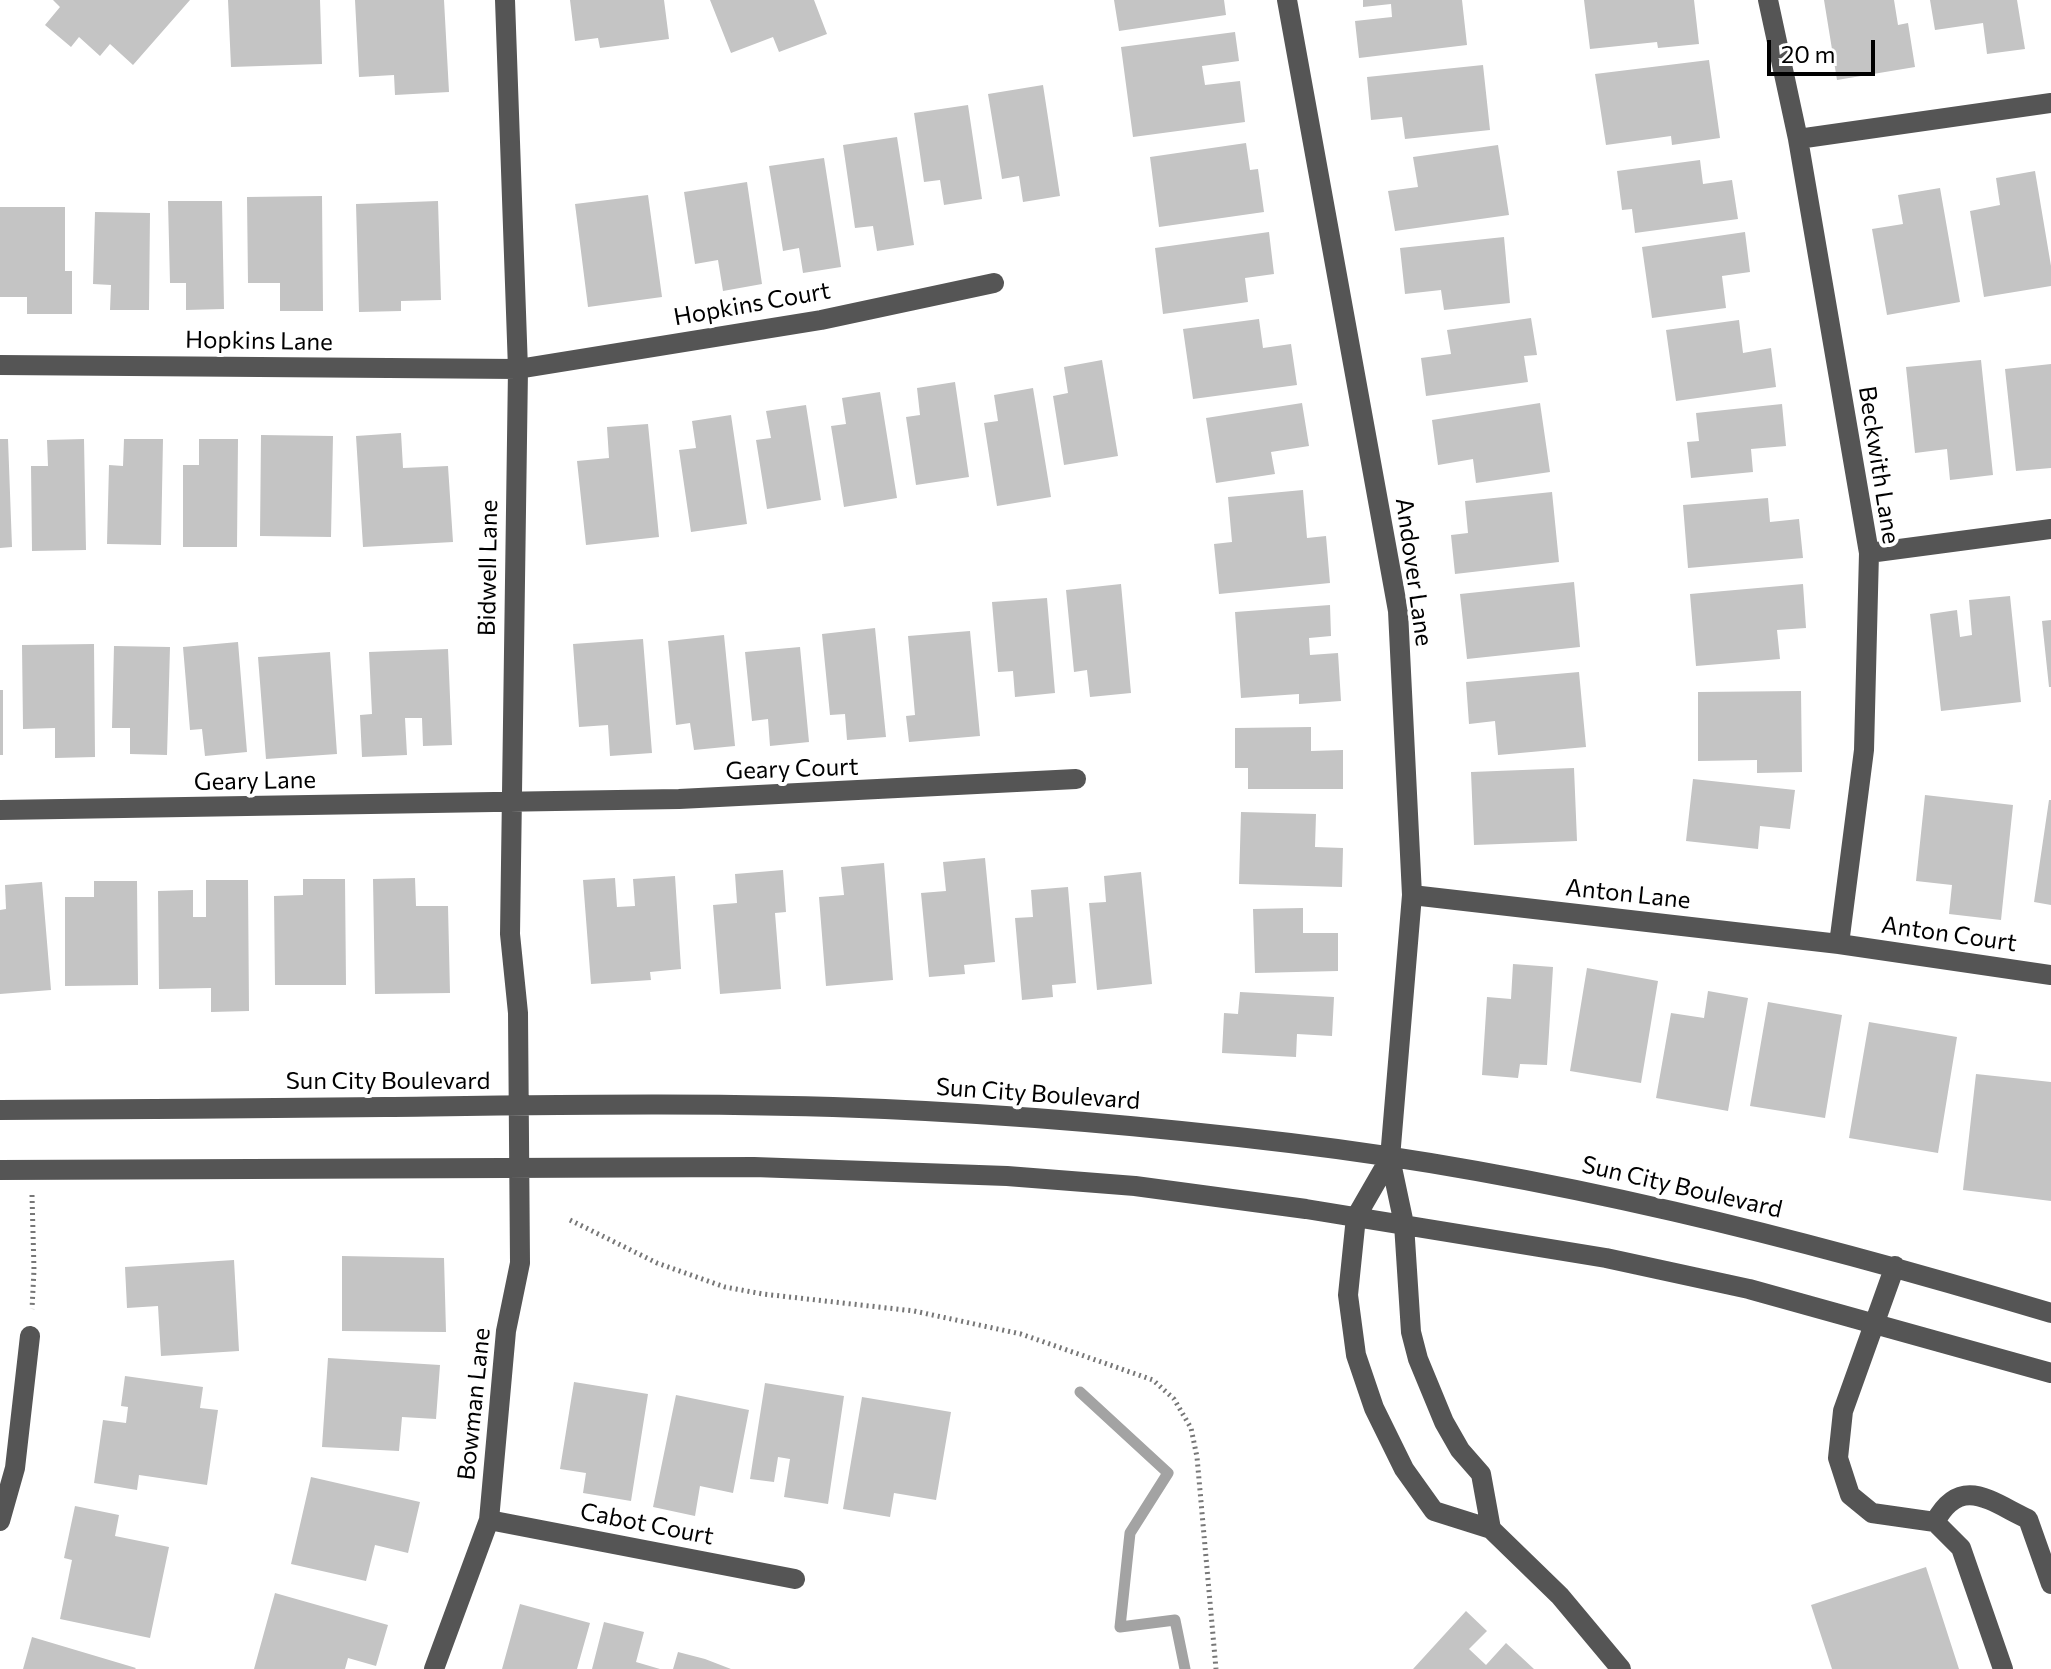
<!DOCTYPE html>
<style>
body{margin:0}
#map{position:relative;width:2051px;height:1669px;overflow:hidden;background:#fff;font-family:Commissioner,sans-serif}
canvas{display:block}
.scale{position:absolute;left:1767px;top:40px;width:108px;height:36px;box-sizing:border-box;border:4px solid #000;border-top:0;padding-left:10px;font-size:24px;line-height:28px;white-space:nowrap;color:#000;-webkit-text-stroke:6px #fff;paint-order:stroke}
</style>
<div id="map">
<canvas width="2051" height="1669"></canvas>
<div class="scale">20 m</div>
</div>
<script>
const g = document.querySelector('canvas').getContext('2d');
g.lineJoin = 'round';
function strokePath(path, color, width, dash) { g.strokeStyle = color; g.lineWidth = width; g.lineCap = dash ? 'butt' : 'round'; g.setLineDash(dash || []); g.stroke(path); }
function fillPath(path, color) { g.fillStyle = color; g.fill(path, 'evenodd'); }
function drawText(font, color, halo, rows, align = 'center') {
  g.font = font + ' Commissioner,sans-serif'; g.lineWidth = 8; g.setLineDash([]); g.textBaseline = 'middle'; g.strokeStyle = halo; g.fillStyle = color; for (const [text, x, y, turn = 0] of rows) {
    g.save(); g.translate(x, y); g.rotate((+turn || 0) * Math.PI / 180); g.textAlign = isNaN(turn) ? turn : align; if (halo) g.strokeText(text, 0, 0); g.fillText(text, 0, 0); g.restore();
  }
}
const stream = new Path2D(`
 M1080 1392 1168 1473 1130 1533 1120 1627 1175 1620 1185 1669`);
const building = new Path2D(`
 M53 0H190L133 65 110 44 100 56 79 37 71 47 45 25 60 7Z
 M228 0H320L322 64 231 67Z
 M355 0H444L449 92 395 95 394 75 359 77Z
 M570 0H664L669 39 600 48 598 38 575 41Z
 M710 0H814L827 34 779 52 773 37 731 53Z
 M1114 0H1224L1226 15 1119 31Z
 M1363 0H1462L1467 45 1359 58 1355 21 1392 17 1391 4 1363 7Z
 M1584 0H1694L1699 44 1658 48 1657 42 1590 49Z
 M1824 0H1894L1898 25 1908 23 1915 67 1837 80Z
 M1930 0H2017L2025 49 1987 54 1983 23 1935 30Z
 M1235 32 1239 61 1202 66 1205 85 1240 81 1245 122 1133 137 1121 47Z
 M1709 60 1720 138 1672 145 1671 136 1606 145 1595 74Z
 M1483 65 1490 130 1405 139 1402 117 1371 120 1367 77Z
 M1043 85 1060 196 1023 202 1019 176 1002 179 988 94Z
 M968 105 982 199 944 205 940 180 924 182 914 113Z
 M897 137 914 245 877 251 873 226 855 228 843 145Z
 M1246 143 1250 170 1258 169 1264 212 1159 227 1150 157Z
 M1498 145 1509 215 1395 231 1388 191 1418 187 1413 157Z
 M824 158 841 267 803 273 799 248 783 251 769 166Z
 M1700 160 1703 184 1732 180 1738 219 1635 233 1632 209 1622 210 1617 171Z
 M2035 171 2051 266V286L1984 297 1970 211 2000 205 1996 178Z
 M747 182 762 284 723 291 718 260 695 264 684 192Z
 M1940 188 1960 302 1887 315 1872 229 1903 224 1898 195Z
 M648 195 662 297 588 307 575 204Z
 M322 196 323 311H280V283H248L247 197Z
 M168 201H222L224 309 186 310V283H170Z
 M438 201 441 300 401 301V311L359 312 356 204Z
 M0 207H65V271H72V314H27V297H0Z
 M95 212 150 213 149 310H110L111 285 93 284Z
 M1269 232 1274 274 1245 278 1248 302 1163 314 1155 248Z
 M1745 232 1750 272 1722 276 1726 308 1652 318 1642 247Z
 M1504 237 1510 303 1444 310 1441 290 1405 294 1400 248Z
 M1531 318 1537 355 1524 356 1528 382 1426 396 1421 358 1451 354 1447 330Z
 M1259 319 1263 348 1291 344 1297 385 1193 399 1183 329Z
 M1739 320 1743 353 1771 348 1776 387 1676 401 1666 330Z
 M1102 360 1118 456 1064 465 1053 396 1068 393 1064 367Z
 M1981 360 1993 475 1950 480 1947 449 1915 453 1906 367Z
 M2051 364V468L2016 471 2005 369Z
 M955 382 969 477 916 485 906 417 920 415 917 388Z
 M1033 388 1051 497 997 506 984 423 998 421 994 395Z
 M880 392 897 498 844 507 831 426 846 424 842 398Z
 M1302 403 1309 446 1271 452 1275 474 1216 483 1206 418Z
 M1540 403 1550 472 1476 483 1473 459 1438 465 1432 420Z
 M1782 404 1786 446 1751 449 1753 472 1691 478 1687 442 1699 441 1696 413Z
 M806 405 821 500 767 509 756 440 771 438 766 411Z
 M731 415 747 524 691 532 679 450 696 448 692 421Z
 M648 424 659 537 586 545 577 461 609 458 607 427Z
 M401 433 403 468 448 466 453 542 363 547 356 436Z
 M261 435 333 436 331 537 260 536Z
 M0 439H8L12 547 0 548Z
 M84 439 86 550 32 551 31 466H48L47 440Z
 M124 439H163L161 545 107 544 109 465 123 466Z
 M199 439H238L237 547H183V465H199Z
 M1303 490 1307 538 1326 536 1330 583 1219 594 1214 544 1232 542 1228 497Z
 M1552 492 1559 562 1455 574 1451 535 1468 533 1465 501Z
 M1768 498 1770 522 1799 519 1803 558 1688 568 1683 505Z
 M1574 582 1580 647 1467 659 1460 594Z
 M1121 584 1131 693 1090 697 1087 670 1074 672 1066 590Z
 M1803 584 1806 628 1777 630 1780 659 1696 666 1690 594Z
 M2010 596 2021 702 1941 711 1930 614 1957 610 1960 637 1972 635 1969 600Z
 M1047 598 1055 693 1015 697 1013 671 998 672 992 602Z
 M1330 605 1331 636 1309 638 1310 655 1338 653 1341 701 1299 704V694L1241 698 1235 612Z
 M2051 620V687H2049L2042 621Z
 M875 628 886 737 847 740 845 714 830 715 822 634Z
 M970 631 980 736 909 742 906 716 915 715 908 636Z
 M724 635 735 746 694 750 690 723 676 725 668 641Z
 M643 639 652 753 610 756 608 725 579 727 573 644Z
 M238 642 247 752 205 756 202 729 190 730 183 647Z
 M94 644 95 757 55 758V728L23 729 22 645Z
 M114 646 170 647 167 755 130 754V728H112Z
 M800 647 809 742 770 746 768 719 752 721 745 652Z
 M448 649 452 745 423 746 422 718H405L407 755 362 757 360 715 372 714 369 652Z
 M330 652 337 754 266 759 258 657Z
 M1579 672 1586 747 1498 755 1495 721 1469 724 1466 682Z
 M0 690H3V755H0Z
 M1801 691 1802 772 1757 773V760L1698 761V692Z
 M1311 727V751L1343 750V789H1248V768H1235V728Z
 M1574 768 1577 841 1474 845 1471 772Z
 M1693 779 1795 790 1790 829 1760 826 1758 849 1686 841Z
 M1925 795 2013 805 2001 920 1949 914 1952 885 1916 881Z
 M2049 800H2051V905L2034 902Z
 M1241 812 1316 814 1315 847 1343 848 1342 887 1239 884Z
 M985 858 995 962 964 965 965 974 929 977 921 893 946 891 943 862Z
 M884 863 893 980 826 986 819 897 844 895 841 867Z
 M783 870 786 912 775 913 781 989 720 994 713 905 737 903 735 874Z
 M1141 872 1152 984 1097 990 1089 903 1106 902 1104 876Z
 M675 876 681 969 650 972 651 980 591 984 583 880 615 878 617 907 635 906 633 879Z
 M415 878 416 906H448L450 993 375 994 373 879Z
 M303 879H345L346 985H275L274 896 303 895Z
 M206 880H248L249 1011 211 1012V988L159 989 158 891 193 890V917H206Z
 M94 881H137L138 985 65 986V897H94Z
 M42 882 51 990 0 994V910L6 909 5 885Z
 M1068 887 1076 983 1052 985 1053 997 1022 1000 1015 918 1033 917 1031 890Z
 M1303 908V933H1338V971L1255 973 1253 909Z
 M1513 964 1553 967 1547 1065 1520 1064 1518 1078 1482 1075 1487 997 1511 999Z
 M1587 968 1658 981 1641 1083 1570 1071Z
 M1708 991 1748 998 1728 1111 1656 1098 1671 1013 1704 1018Z
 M1240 992 1334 997 1332 1036 1297 1034 1296 1057 1222 1053 1224 1013 1238 1014Z
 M1768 1002 1842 1015 1825 1118 1750 1106Z
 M1869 1022 1957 1037 1938 1153 1849 1138Z
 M1976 1074 2051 1082V1201L1963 1190Z
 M342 1256 444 1258 446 1332 342 1331Z
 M234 1260 239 1351 161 1356 158 1306 127 1308 125 1267Z
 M328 1358 440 1365 436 1419 402 1417 399 1451 322 1447Z
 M125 1376 203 1387 200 1408 218 1410 207 1485 139 1475 137 1490 94 1483 103 1420 126 1423 128 1407 121 1406Z
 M574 1382 648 1394 631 1501 583 1493 586 1473 560 1469Z
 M765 1383 844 1396 828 1504 784 1497 790 1459 778 1457 774 1482 750 1479Z
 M676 1395 749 1410 733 1493 700 1486 695 1516 653 1507Z
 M862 1397 951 1412 936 1500 894 1493 890 1517 843 1509Z
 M311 1477 420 1502 408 1553 375 1545 366 1581 291 1564Z
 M75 1506 119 1515 115 1536 169 1547 150 1638 60 1619 72 1560 64 1558Z
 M1926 1567 1959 1669H1832L1811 1605Z
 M275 1593 388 1625 376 1666 348 1658 345 1669H254Z
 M520 1604 590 1623 577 1669H502Z
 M1466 1611 1487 1631 1469 1649 1486 1665 1506 1643 1534 1669H1413Z
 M604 1622 644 1632 636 1662 660 1669H592Z
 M32 1637 136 1668 135 1669H23Z
 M678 1652 705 1659 731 1669H673Z`);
const path = new Path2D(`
 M32 1195 34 1270 32 1309
 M570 1220 657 1263 725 1287 763 1294 914 1311 1021 1334 1153 1380 1174 1399 1191 1428 1197 1457 1216 1669`);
const minor = new Path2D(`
 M1287 0 1398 611 1412 895 1390 1158 1404 1224 1411 1332 1418 1359 1444 1422 1460 1450 1481 1474 1491 1529
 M1768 0 1798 139 1869 553 1864 750 1839 944
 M1798 139 2051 103
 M0 365 518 369 821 320 994 283
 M1869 553 2051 529
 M0 810 679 799 1076 779
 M1412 895 1839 944 2051 975
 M0 1110C128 1109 257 1109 385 1107 552 1105 719 1102 885 1109 1020 1115 1156 1127 1290 1143 1549 1174 1801 1238 2051 1313
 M1390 1158 1356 1217 1348 1295 1356 1355 1374 1408 1404 1469 1434 1511 1491 1529 1560 1596 1621 1669
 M0 1170 754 1167 1007 1176 1135 1186 1306 1209 1606 1258 1749 1289 2051 1373
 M1895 1266 1843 1411 1838 1458 1850 1495 1872 1513 1935 1522
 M489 1520 795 1579
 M0 1521 15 1468 30 1336
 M434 1669 489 1520 506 1331 520 1263 518 1013 510 934 518 369 505 0
 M2003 1669 1961 1548 1935 1522C1961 1474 1991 1502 2028 1519L2051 1584`);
const streetNames = [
 ["Hopkins Court",752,304,-10],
 ["Hopkins Lane",259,341,1],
 ["Beckwith Lane",1879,465,81],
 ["Bidwell Lane",488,568,-89],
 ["Andover Lane",1414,572,82],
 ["Geary Court",792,769,-2],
 ["Geary Lane",255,781,-1],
 ["Anton Lane",1628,894,6],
 ["Anton Court",1949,934,8],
 ["Sun City Boulevard",388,1081],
 ["Sun City Boulevard",1038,1094,4],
 ["Sun City Boulevard",1682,1187,13],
 ["Bowman Lane",474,1404,-84],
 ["Cabot Court",647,1524,11]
];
strokePath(stream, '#a3a3a3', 11);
fillPath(building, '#c4c4c4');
strokePath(path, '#777', 5, [2, 4]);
strokePath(minor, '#555', 20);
drawText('24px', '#000', '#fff', streetNames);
</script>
